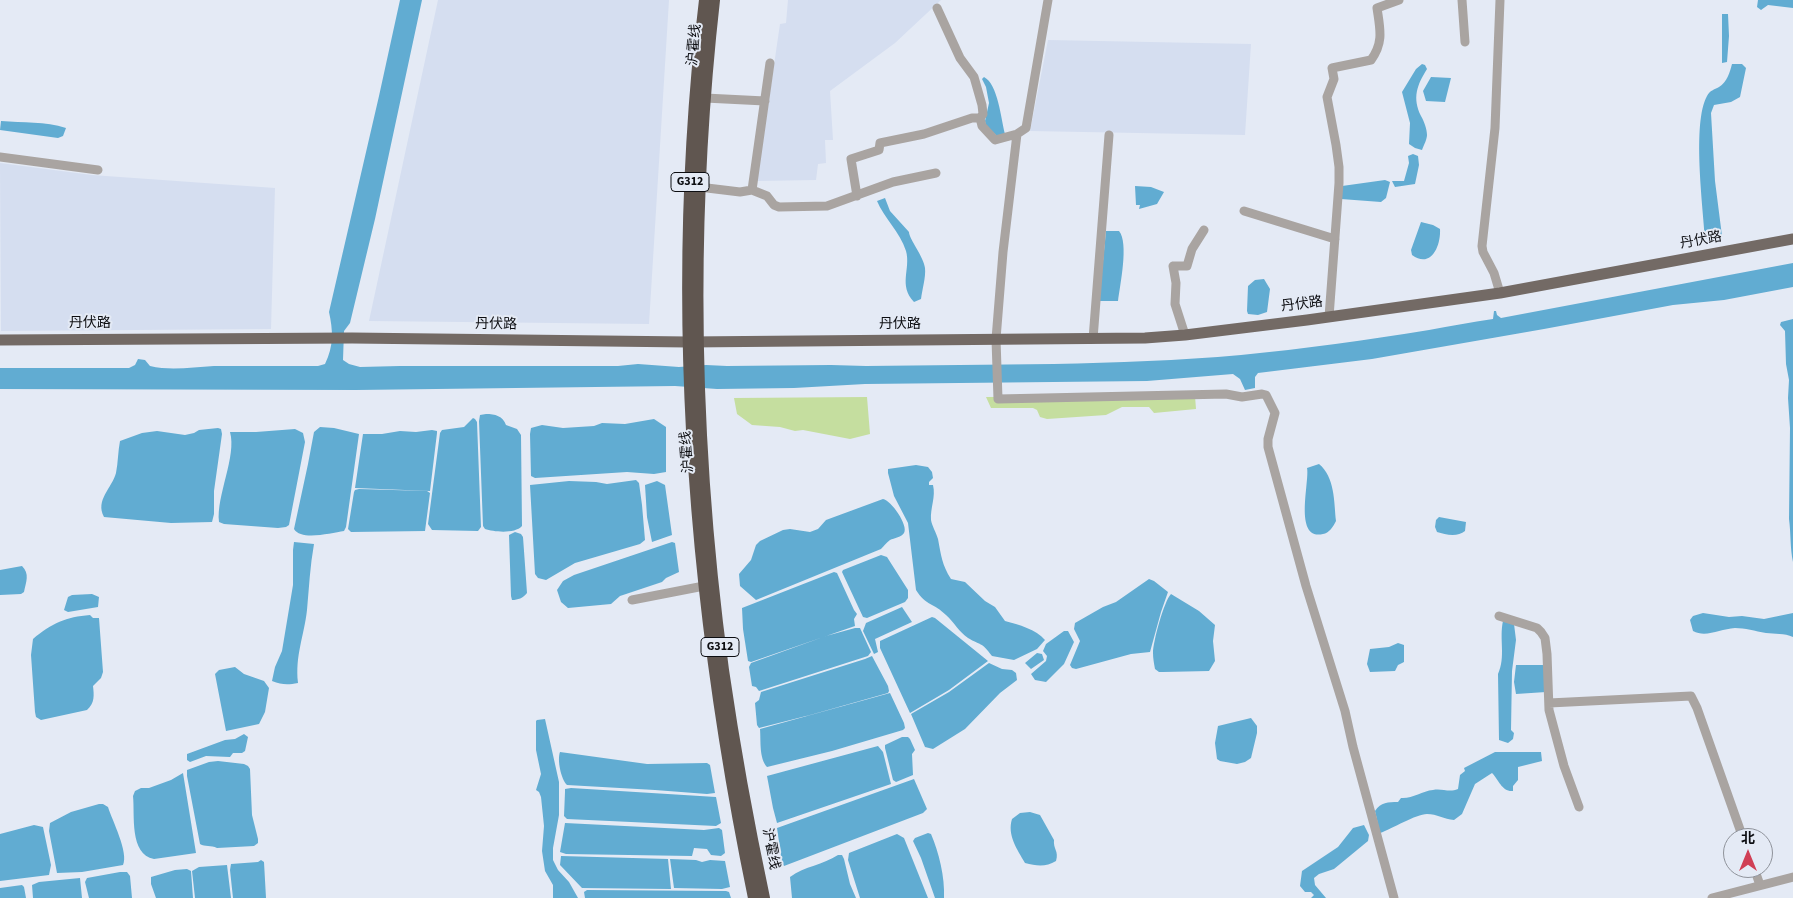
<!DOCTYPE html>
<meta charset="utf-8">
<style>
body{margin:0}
#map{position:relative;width:1793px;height:898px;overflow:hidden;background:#e4eaf5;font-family:"Source Sans 3","Noto Sans SC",sans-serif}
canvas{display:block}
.north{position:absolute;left:1723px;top:828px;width:50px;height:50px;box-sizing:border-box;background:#e4eaf5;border:1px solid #8e929a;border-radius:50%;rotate:0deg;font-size:14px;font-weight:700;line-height:20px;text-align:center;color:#0d0e12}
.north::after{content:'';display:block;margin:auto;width:18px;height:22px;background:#d03f55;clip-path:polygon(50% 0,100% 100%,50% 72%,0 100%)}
</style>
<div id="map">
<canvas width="1793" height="898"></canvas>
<div class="north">北</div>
</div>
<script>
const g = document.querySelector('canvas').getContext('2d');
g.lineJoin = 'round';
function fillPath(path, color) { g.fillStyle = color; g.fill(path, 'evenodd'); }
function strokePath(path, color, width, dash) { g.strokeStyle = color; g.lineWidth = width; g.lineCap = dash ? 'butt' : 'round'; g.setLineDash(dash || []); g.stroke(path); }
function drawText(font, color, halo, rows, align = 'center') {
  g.font = font + ' "Source Sans 3","Noto Sans SC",sans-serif'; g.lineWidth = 4; g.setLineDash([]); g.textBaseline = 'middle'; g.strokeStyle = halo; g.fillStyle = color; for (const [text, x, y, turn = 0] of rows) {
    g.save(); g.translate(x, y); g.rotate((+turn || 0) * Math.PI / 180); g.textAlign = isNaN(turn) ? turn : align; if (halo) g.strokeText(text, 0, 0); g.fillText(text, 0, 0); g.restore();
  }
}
const built = new Path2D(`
 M438 0H669L649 324 369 321Z
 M788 0H941L895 43 830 91 833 140H825L826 163 818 164 816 180 757 181 780 24 786 23Z
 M1048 40 1251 44 1245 135 1030 131Z
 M0 163 92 175 275 188 271 329 1 331Z`);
const green = new Path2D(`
 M1195 396 1196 409 1154 413 1149 407H1122L1106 415 1047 419 1040 417 1037 410 1033 408H991L986 397Z
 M867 397 870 434 850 439 803 430 795 431 780 427 752 425 737 414 734 398Z`);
const water = new Path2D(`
 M400 0H422L375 219 350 323 344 331 343 360 349 364 360 367 400 366H618L638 364 679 367 706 365 727 366 831 365 866 366C991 364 1117 366 1241 355 1304 349 1367 340 1429 330 1451 326 1471 322 1493 319L1494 311H1496L1497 315 1501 318 1793 263V287L1724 300 1673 305 1544 329 1372 359 1258 373 1255 377V388L1245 390 1240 379 1233 374 1147 381 865 384 794 388 717 389 675 386 356 390 0 389V368H129L135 365 138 359 145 360 150 366C171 371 193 367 214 366 249 366 284 366 318 366L325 364C334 346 333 330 329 312L379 96Z
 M1758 0H1793V8L1768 5 1761 10 1757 7Z
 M1722 14H1728L1729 36 1727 62 1722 63Z
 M1422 64 1425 65 1427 69C1417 85 1412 98 1421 116 1424 121 1427 129 1427 135 1427 139 1424 145 1422 150L1415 148 1409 144 1410 123 1402 92 1416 69Z
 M1732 64H1742L1746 68 1740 97 1731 102 1714 105 1711 113 1715 181 1722 236 1705 239C1703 206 1692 123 1707 96 1710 90 1714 90 1719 87 1727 82 1730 72 1732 64Z
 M984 77C998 84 1001 119 1005 134L997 136 986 126 985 121 989 103 986 87 982 79Z
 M1431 77 1451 78 1445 102 1426 101 1423 91Z
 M1 121C23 123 45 121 66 128L63 136 58 138 0 130Z
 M1413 154 1418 156 1419 165 1415 184 1395 187 1392 181H1404L1409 163 1408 156Z
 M1385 180 1390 182 1386 198 1381 202 1341 199 1342 186Z
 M1135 186 1151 187 1164 192 1157 204 1139 209 1140 205H1136Z
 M885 198 890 211 909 232C909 239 924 257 925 268 926 277 922 290 921 299L914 302C898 285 911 269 906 251 900 232 884 218 877 201Z
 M1421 222 1433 225 1440 229C1441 246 1431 269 1412 255L1411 250Z
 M1106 231H1119C1129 243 1120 285 1118 301H1099Z
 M1264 279 1270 289 1267 312 1258 315 1248 314 1247 311 1248 286 1255 280Z
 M1793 319V562C1790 548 1791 534 1789 519L1790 428 1788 398 1789 380 1786 364 1785 331 1780 325 1781 322Z
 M486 414C495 414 503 416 506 425L517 429 521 435 522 526C515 534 494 532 485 529L483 526 479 421 480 415Z
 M473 418 475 419 477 422 481 527 478 531 432 530 428 524 440 433 442 430 464 427Z
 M654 419 666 427V472L654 474 627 472 535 478 531 476 530 434 531 428 542 425 563 428 594 426 602 423 625 424Z
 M320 427 334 428 359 434 346 527 344 531C331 533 301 541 294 529L308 464 314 432Z
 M218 428 221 429 222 434 214 491V514L212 522 171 523 104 517C95 500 112 488 116 473 118 463 118 451 120 441L142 433 157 431 185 435 194 433 199 430Z
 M295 429 303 433 305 442 289 525 286 527 278 528 224 524 219 522C216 496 237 456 230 432H256Z
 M432 430 437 431V433L430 491 355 488 363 434H382L400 431 416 432Z
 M1319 464C1335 477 1334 502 1336 521 1333 527 1329 533 1323 534 1293 541 1310 481 1307 468Z
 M916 465 928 467 932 472 933 478 929 482V485H933C936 497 930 508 931 520 932 526 936 532 938 539 941 555 942 565 951 579L965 582 985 601 995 607 1005 621C1019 625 1036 629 1045 640L1037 649 1014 660 992 656C981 641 981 646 968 638 959 632 954 622 946 615 934 603 926 606 916 590L908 523 894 496 888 473V469Z
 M636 480 639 483 642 505 645 540 640 544 575 563 546 580 538 578 535 574 530 485 569 481 596 482 607 484Z
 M657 481 665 485 672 535 652 542 647 517 645 485Z
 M359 489 427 491 430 493 425 531 351 532 348 529 354 492 355 490Z
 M883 499C891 500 909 526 904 533 902 537 894 538 890 540 886 543 884 546 881 549L756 600 740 586 739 574 751 560 756 545 760 541 783 530 790 529 810 532 818 529 826 520Z
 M1439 517 1466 522 1465 531C1458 537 1446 535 1437 532L1435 527 1436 520Z
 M515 532 521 534 523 537 527 593C523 598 518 600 512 600L511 596 509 535Z
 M294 542 314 544C310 566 309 588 307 610 304 637 295 655 298 683 288 685 282 685 272 681L275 667 282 651 293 585V550Z
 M672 542 675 543 679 572 666 578 662 582 620 596 611 604 568 608 561 602 557 590 563 581 574 575Z
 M881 555 887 557 908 590V598L905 602 867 618 863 617 842 572 843 570Z
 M22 566C30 574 26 582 24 592L21 594 0 595V570Z
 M834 572 837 573 854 610 857 614 854 619 855 626 751 662 748 661 743 629 742 608Z
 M1149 579 1154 581 1168 592 1161 612 1150 652 1131 654 1076 669 1072 668 1070 665 1080 641 1074 629 1075 623 1103 607 1116 602Z
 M92 594 99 597 98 607 68 612 64 610 68 597 72 595Z
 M1171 594 1199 611 1215 625 1213 641 1215 661 1209 671 1163 672H1159L1155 669C1154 664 1153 658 1153 653 1153 642 1164 601 1171 594Z
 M902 607 912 622 875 639 878 652 874 654 863 631 866 623Z
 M1703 613 1729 617 1742 616 1764 619 1793 613V637C1784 633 1775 634 1766 633 1755 631 1745 628 1735 628 1720 629 1706 638 1693 631L1690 620 1693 616Z
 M90 615 93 618H99L103 672 101 678 93 686C94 695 95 703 87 710L41 720 36 717 35 712 31 655 33 639C52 623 66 617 90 615Z
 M932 617 935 618 988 661 949 690 910 713 880 648V641Z
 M1503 621 1514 624 1516 640 1512 671 1511 730 1514 733 1513 739 1508 743 1499 740 1498 674C1506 657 1499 639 1503 621Z
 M855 628H860L871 652 868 656 759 691 756 687 752 686 749 667 751 663 826 636Z
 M1064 631H1068L1074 642 1064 664 1046 682 1035 680 1031 674 1046 661 1047 656 1043 651 1046 644Z
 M1398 643 1404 645V662L1398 665 1395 671 1370 672 1367 664 1370 649 1389 647Z
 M1037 653 1042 654 1044 660 1031 669 1025 663Z
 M872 656 888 686 889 691 888 693 810 715 759 728 757 725 755 703 759 700 761 692 865 659Z
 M989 663 1002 669 1012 670 1016 673 1017 680 1000 693 965 729 933 749 925 747 911 714 949 692Z
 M1516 665H1545L1546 692 1516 694 1514 682Z
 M235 667 244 674 264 681 269 688 265 712 259 724 226 731 215 674 219 670Z
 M890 693 904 723 905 728 903 730 832 751 767 767C759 758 761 741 760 729Z
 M1251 718 1257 726V733L1251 758 1245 762 1237 764 1220 761 1217 759 1215 743 1218 726Z
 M545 719 559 782V815L553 848V860L558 870 569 882 578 898H553V885L545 871 542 851 544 826 541 797 539 792 536 790 541 774 536 750V721L537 720Z
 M244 734 248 737 245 751 242 753H233L230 757 206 756 190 762 187 760V754L225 740 235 739Z
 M902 737H908L910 739 915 750 912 754 913 775 896 782 893 780 885 748V745Z
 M878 746 883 752 891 784 777 823 773 808 767 776Z
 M560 752 647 764 707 763 710 765 715 793 707 794 655 790 567 785C561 779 557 760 560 752Z
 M1495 752H1541L1542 761 1518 767V780L1513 786V791C1502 792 1499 780 1492 773L1475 784 1462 814 1454 820C1444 819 1437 814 1427 814 1416 814 1392 829 1380 833L1375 811C1381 802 1388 802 1398 802L1401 798C1412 799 1422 791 1433 790 1442 788 1449 793 1458 789L1460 775 1465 771 1464 768Z
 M218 761 244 764 248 766 250 769 252 815 258 839V843L254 846 217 848C211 845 205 847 200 844L187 776V770L209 762Z
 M183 773 196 853 154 859C129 854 135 815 133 796L135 791 141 788H149L171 780Z
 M914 779 927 809 923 813 784 866 782 863 777 828Z
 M571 788 716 797 721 823 716 826 567 819 564 816 565 792V789Z
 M99 804H103L108 807C112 820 129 853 123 865L82 872 57 873 49 831 50 823 71 812Z
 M1030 812 1040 815 1054 840C1053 849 1059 851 1056 861 1046 867 1037 866 1025 863 1017 849 1007 835 1012 819L1020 813Z
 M565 823 704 830 719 828 722 830 725 853 721 856 711 855 707 849 694 848 692 856 566 854 560 852Z
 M34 825 43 827 51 865 49 875 0 881V834Z
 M1364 825 1369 835 1368 841 1334 869 1319 874 1314 878 1315 885 1326 898H1311L1314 895 1311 892H1305L1300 886 1302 871 1338 847 1353 828Z
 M928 833 931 834C939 853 945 877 944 898H935L921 858 913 841 915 838Z
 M897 834 904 838 928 898H860L848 860 849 853Z
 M838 855H842L844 859 850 884 856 898H792L790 877C805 866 823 865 838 855Z
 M561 856 668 859 671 889 582 888 560 865Z
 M670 859 696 860 702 862 710 860 725 861 730 887 722 889 674 888Z
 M261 860 264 862 266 898H233L230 870 231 864 258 862Z
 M227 865 231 898H195L192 871 199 867Z
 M187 869 191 871 193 898H156L151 884V877L175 870Z
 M120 872H127L130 876 132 898H89L85 882 87 878Z
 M80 878 82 898H33L32 885 39 882Z
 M22 885 24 887 26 898H0V888Z
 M587 890 726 891 729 892 731 898H585L584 892Z`);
const minor = new Path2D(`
 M1048 0 1026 128 1017 134 1003 252 996 339 998 399 1226 394 1242 397 1262 394 1266 395 1275 413 1268 439V447L1306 586 1345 711 1353 747 1394 898
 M1462 0 1465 42
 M1500 0 1495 128 1482 246 1483 252 1494 273 1500 293
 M937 8 960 58 974 77 982 105 983 114 980 118
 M705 98 765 101
 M0 157 98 170
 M699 187 740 192 752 190 770 63
 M752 190 767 196 774 205 779 207 827 206 893 182 936 173
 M857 196 851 159 879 150 880 143 924 134 972 118H980L982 126 995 140 1017 134
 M1244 211 1335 239
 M1329 317 1339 183V167L1336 145 1327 97 1334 79 1332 68 1371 60C1384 42 1380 29 1377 8L1399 0
 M1185 335 1175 304 1176 283 1173 266H1187L1192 249 1204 230
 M1093 339 1109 135
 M632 600 704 586
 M1499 616 1537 628 1541 632 1545 638 1547 654 1549 710 1564 766 1579 807
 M1549 703 1691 696 1697 708 1743 838
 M1754 868 1760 885
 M1712 898 1793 877`);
const major = new Path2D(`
 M0 340 352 338 688 342 1145 338 1185 335 1307 320 1500 293 1793 239`);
const highway = new Path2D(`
 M705 0C669 300 693 603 754 898
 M714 0C689 222 693 449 723 670 734 746 748 823 764 898`);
const shields = [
 [690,182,38],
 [720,647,38]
];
const shieldNames = [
 ["G312",690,182],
 ["G312",720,647]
];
const streetNames = [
 ["沪霍线",695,45,-85],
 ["丹伏路",1701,241,-10],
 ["丹伏路",1302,305,-7],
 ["丹伏路",90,324],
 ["丹伏路",496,325,1],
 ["丹伏路",900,325],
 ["沪霍线",688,452,-94],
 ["沪霍线",770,849,79]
];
fillPath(built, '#d5def0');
fillPath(green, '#c5de9f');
fillPath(water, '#61acd2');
strokePath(minor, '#a9a4a1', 9);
strokePath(major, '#736a65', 11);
strokePath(highway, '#605650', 12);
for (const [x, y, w] of shields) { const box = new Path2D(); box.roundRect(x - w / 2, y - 9.5, w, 19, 4); g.fillStyle = '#e4eaf5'; g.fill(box); strokePath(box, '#0d0e12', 1); }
drawText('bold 12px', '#0d0e12', null, shieldNames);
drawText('14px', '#0d0e12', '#e4eaf5', streetNames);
</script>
